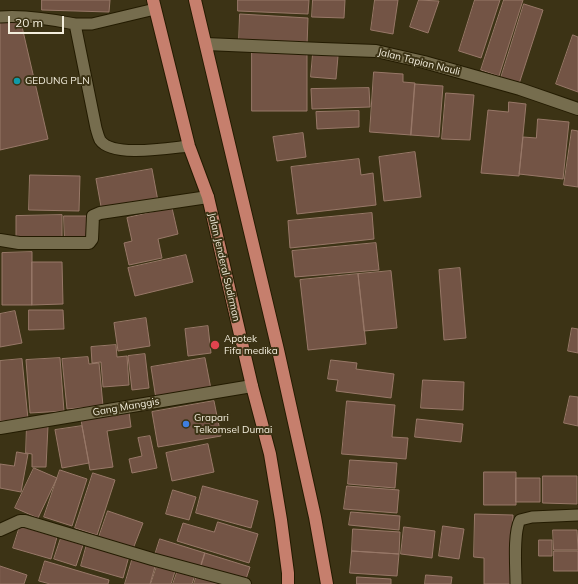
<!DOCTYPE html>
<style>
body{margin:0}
#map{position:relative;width:578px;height:584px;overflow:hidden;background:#3c3315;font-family:Mulish,sans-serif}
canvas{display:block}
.scale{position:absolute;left:8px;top:16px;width:56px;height:18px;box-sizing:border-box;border:2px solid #f3eedd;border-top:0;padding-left:5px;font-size:12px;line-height:14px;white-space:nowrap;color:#f3eedd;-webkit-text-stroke:3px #3c3315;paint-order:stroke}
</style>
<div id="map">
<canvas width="578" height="584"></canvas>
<div class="scale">20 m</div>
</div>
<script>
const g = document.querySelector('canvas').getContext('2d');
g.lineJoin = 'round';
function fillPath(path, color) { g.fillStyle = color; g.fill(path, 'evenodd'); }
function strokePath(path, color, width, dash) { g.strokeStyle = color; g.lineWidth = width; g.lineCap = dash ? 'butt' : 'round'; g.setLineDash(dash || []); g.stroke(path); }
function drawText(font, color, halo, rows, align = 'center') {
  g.font = font + ' Mulish,sans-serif'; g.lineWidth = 4; g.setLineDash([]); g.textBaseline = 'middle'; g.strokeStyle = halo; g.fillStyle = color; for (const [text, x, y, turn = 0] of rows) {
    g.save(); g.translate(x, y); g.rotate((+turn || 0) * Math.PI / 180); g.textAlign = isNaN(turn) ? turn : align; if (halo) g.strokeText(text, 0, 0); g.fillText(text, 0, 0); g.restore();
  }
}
const building = new Path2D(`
 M42 0H110L109 12 42 10Z
 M238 0H309L308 14 238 11Z
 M313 0H345L344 18 312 17Z
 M375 0H398L393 34 371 30Z
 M419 0 439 1 428 33 410 27Z
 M475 0H500L481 58 459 51Z
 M504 0H523L499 76 481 70Z
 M524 4 543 10 519 84 501 78Z
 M240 14 308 18 307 46 239 42Z
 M20 18 48 139 0 150V22Z
 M573 35 578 37V92L556 84Z
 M252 52 307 53V111H252Z
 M313 54 338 56 336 79 311 77Z
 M374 72 403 74V82L415 83 411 135 370 132Z
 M415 84 443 86 439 137 411 135Z
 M369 88 370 107 312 109 311 89Z
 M446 93 474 95 470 140 442 139Z
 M509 102 526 104 519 176 481 173 488 110 508 112Z
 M359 111V127L317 129 316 112Z
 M538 119 569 122 563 179 519 174 523 137 536 138Z
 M572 130 578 131V187L564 185Z
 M303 133 306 157 277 161 273 137Z
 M415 152 421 197 384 201 379 157Z
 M359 159 361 175 373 173 376 205 297 214 291 167Z
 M152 169 158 201 102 212 96 179Z
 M30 175 80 176 79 211 29 210Z
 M172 208 178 234 158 239 162 258 129 265 124 243 132 241 127 218Z
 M372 213 374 239 290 248 288 221Z
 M62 215V239L16 240V216Z
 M64 216H90V240H65Z
 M376 243 379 270 295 277 292 251Z
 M32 252V305H2V253Z
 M186 255 193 282 135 296 128 268Z
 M32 262H62L63 304 32 305Z
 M460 268 466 338 444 340 439 270Z
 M391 271 397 328 364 331 358 274Z
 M358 274 366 344 308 350 300 280Z
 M29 310H63L64 329 29 330Z
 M15 311 22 343 0 347V314Z
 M146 318 150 346 118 351 114 323Z
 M208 326 211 353 188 356 185 329Z
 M572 328 578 329V353L568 351Z
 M116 345 117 357 127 356 129 385 103 387 101 362 92 363 91 347Z
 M145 354 149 388 132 390 128 356Z
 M88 357 89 364 99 363 103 406 67 409 62 359Z
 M60 358 64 411 30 413 26 360Z
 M205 358 211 389 156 399 151 367Z
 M22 359 28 419 0 421V361Z
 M331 360 357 363 356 369 394 374 391 398 336 391 338 380 328 379Z
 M423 380 464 382 463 410 421 408Z
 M570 396 578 397V426L564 423Z
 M214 401 221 436 158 447 152 412Z
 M347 401 395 405 392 437 408 438 406 459 342 454Z
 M129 412 131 427 107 431 113 467 90 470 81 420Z
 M417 419 463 424 461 442 415 437Z
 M27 424 48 426 46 467H32V454L26 453Z
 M82 426 89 463 62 468 55 430Z
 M150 436 157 468 132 473 129 459 142 456 138 438Z
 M208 444 214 472 172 481 166 453Z
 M17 452 28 454 21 492 0 488V464L14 466Z
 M350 460 397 463 395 488 348 484Z
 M34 468 57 478 38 518 15 508Z
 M60 470 87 479 72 526 44 517Z
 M484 472H516V505H484Z
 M93 473 115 480 97 535 75 528Z
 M543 476H577V504L543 503Z
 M516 478H540V502H516Z
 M203 486 258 501 251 528 196 513Z
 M347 486 399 490 397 513 344 509Z
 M173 490 196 497 189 520 166 514Z
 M108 511 143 523 133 549 99 537Z
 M351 512 400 516 399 530 349 525Z
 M475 514 513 515 511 584H484V558L474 557Z
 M218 522 258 534 249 563 177 541 183 523 214 532Z
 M20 526 57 537 51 559 13 548Z
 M443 526 464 529 459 559 439 556Z
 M404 527 435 531 432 558 401 554Z
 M353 529 400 532 399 554 352 551Z
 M553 530H577L578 550H554Z
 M61 538 83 545 76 566 54 559Z
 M160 539 205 553 200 569 155 555Z
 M539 540H552V556H539Z
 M87 544 129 556 123 578 81 566Z
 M352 551 399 554 397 576 350 573Z
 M554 551H578V571H554Z
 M205 553 250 567 245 582 200 569Z
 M133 557 156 563 150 584H125Z
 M45 561 109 580 108 584H50L39 581Z
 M158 563 176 568 171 584H151Z
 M0 566 27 575 24 584H0Z
 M178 570 195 575 192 584H173Z
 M197 575 230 584H194Z
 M426 575 452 577 451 584H425Z
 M357 577 391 579V584H357Z`);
const lane = new Path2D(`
 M155 9 92 24H75L96 128C97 131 98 136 100 140 112 158 169 148 189 146
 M0 17C25 15 50 19 75 24
 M516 584C516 568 513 533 520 520L532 517 578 515`);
const street = new Path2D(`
 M206 44 322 49 376 51 424 62 520 89 578 109
 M0 240 19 243H89L92 239 93 216 100 213 208 197
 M0 428 252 386
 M0 530 20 521H25L152 559 245 584`);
const primary = new Path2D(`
 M153 0 189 146 208 197 252 386 270 454 281 520 288 573V584
 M195 0 278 350 315 517 327 584`);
const markers = [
 [17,81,4,"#0f9aa8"],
 [215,345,5,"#e0444e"],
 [186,424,4,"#3f7fe0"]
];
const streetNames = [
 ["Jalan Tapian Nauli",419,62,14],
 ["Jalan Jenderal Sudirman",224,267,77],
 ["Gang Manggis",126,407,-10]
];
const poiNames = [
 ["GEDUNG PLN",25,81],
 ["Apotek",224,339],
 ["Fifa medika",224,351],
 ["Grapari",194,418],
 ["Telkomsel Dumai",194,430]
];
fillPath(building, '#735445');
strokePath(building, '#987868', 1);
strokePath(lane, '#231b00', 13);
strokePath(street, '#231b00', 14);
strokePath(primary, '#231b00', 14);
strokePath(lane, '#766d4e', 11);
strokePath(street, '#766d4e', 12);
strokePath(primary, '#c67f6d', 12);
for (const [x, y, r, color] of markers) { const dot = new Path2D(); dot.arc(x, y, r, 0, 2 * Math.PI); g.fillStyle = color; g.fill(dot); strokePath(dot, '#3c3315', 1.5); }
drawText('10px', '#f3eedd', '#3c3315', streetNames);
drawText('10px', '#f3eedd', '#3c3315', poiNames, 'left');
</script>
